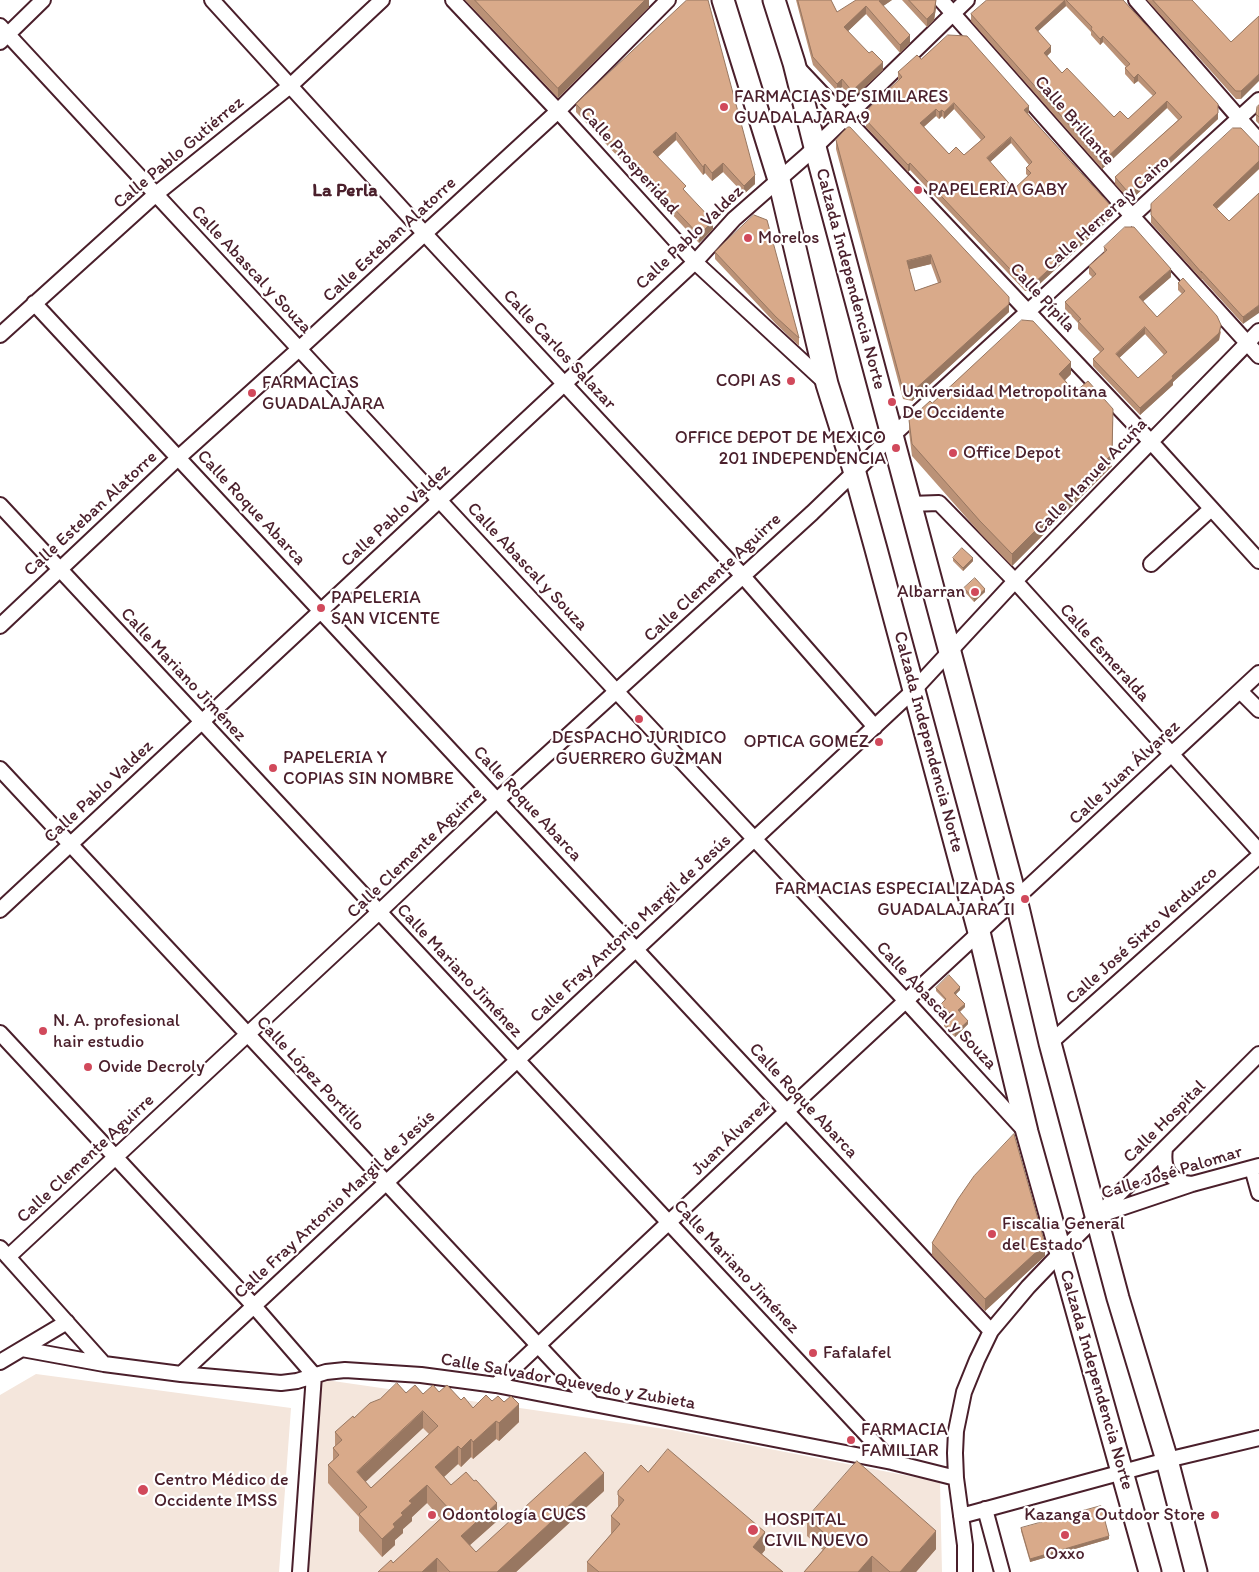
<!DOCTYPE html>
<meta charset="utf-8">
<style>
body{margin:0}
canvas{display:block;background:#fff}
</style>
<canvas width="1259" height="1572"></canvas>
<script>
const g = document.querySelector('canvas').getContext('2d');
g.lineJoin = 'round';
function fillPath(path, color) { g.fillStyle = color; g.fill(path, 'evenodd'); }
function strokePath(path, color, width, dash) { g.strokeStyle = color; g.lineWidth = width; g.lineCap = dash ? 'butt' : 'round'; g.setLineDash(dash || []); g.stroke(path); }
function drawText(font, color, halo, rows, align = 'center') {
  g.font = font + ' Itim,sans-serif'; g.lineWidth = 4.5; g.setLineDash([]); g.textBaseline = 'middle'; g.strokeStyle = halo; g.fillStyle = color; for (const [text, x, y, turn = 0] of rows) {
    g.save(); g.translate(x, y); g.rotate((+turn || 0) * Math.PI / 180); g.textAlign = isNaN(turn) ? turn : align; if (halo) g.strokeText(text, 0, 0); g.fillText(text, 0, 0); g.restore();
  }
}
const built = new Path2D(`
 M36 1374 291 1408 279 1572H0V1395Z
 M319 1379 672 1430 940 1482 942 1572H305Z`);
const street = new Path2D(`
 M212 0 425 234 742 575 875 727
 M453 0 558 111 695 262 827 384
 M941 0 1132 216 1259 356
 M1136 0 1259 141
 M0 26 617 692 906 1001 1025 1131
 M0 42 43 0
 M797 67 1151 442 1259 561
 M34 303 991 1331
 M0 335 156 194 290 86 382 0
 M910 504 939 503 1015 581 1259 851
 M0 505 892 1462
 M1151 564 1211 509
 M0 626 178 458 299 349 558 111 668 0
 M1240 691 1259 710
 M0 769 592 1403
 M0 910 695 262 734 219 807 155 967 0
 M0 1033 254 1306 314 1375 300 1572
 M1050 1043 1259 856
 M1165 1149C1162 1170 1170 1182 1192 1184
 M1252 1168 1259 1193
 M1100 1215 1192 1184 1259 1166
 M0 1248 104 1364
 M8 1257 379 912 497 800 812 513 892 436 1259 100
 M22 1349 104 1364 181 1374 281 1383 297 1381 326 1372 345 1370 421 1375 496 1385 892 1462 956 1478
 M0 1362 67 1322
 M181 1374 914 690 1015 581 1259 331
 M496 1385 787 1111 1259 673
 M985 1509 1002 1572
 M961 1516 1167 1460 1259 1438
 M965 1572V1545L956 1478 955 1453 956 1431 964 1392 977 1360 991 1331 1028 1287 1073 1240 1259 1054`);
const primary = new Path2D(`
 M723 0 779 180 827 384 855 473 876 549 979 932 1027 1132 1150 1572
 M774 0 794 63 815 147 1016 899 1050 1043 1118 1298 1167 1460 1196 1572`);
const wall = new Path2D(`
 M465 0H649V7L558 98Z
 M687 0 755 184 744 194 723 172 712 181 705 173 703 175 676 140 658 157 686 192 713 229 699 243 576 112V104Z
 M796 0H831L837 12 892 0 883 6 910 43 900 53 866 14 848 31 883 70 852 99 842 87 837 91 813 65Z
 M902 0H936V8L934 20 927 27Z
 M987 0H1123L1218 104V119L1134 197H1127L1115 184V177L1178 120 1167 108 1102 169 971 21V14ZM1066 6 1091 32V35L1100 45 1103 42 1126 67 1125 68V74L1134 84 1138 81 1153 96 1128 119 1114 117 1062 73 1047 56 1051 52 1038 31Z
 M1147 0H1192L1231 42 1259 16 1241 99H1236Z
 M921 59 1029 112 1028 113 1111 218 1032 291H1025L910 170 908 172 866 127V120L899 80 898 79V72ZM954 109 981 140 964 155 949 154 924 127 936 116 939 119 942 116 944 119ZM1011 143 1029 165 1026 168V174L1028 176 1014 189 990 162Z
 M1259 105V124L1256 121V114Z
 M836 140 1009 312 912 401 903 399 836 149ZM931 264 938 283 915 291 909 269Z
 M1259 147V169L1217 209 1229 221 1259 193 1243 324 1202 279V280L1151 223V204Z
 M1104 247 1171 277 1143 301 1157 317 1182 294 1178 290V283L1221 332 1219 340 1173 382V385L1140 415 1093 366V359L1100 352 1078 329V323L1065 309V302L1093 278 1089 274V266L1104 253ZM1145 334 1164 355 1138 378 1119 358Z
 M715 252 799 338V346L776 324 715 259Z
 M1071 374 1065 380 1112 466 1012 566 980 533 912 456 909 432V420L932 403Z
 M953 558 973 561 963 571 953 561Z
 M964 588 985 592 974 602 964 591Z
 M936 988 960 990 956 994 965 1007 960 1012 968 1024 955 1037 944 1026V1023L950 1017 941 1007V1004L945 1000 936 991Z
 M932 1243 1045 1256 985 1311 932 1255Z
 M439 1392 461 1400 473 1408 492 1401 519 1422 499 1441 496 1439 473 1459 471 1457 461 1467 458 1464 444 1477 451 1485 497 1521 470 1545 476 1552 604 1491 516 1572H378L393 1563 441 1519 427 1503 412 1517V1521L403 1529V1533L395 1540V1545L382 1557 359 1531V1517L328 1483V1465L333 1461V1448L335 1446V1432L354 1418 406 1393 423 1394ZM423 1428 429 1434 371 1488 365 1481Z
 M648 1472 765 1550 762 1554 783 1572H587V1562L611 1534V1516L618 1507V1491Z
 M807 1518 936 1549 916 1572H804L823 1550 807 1536Z
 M1021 1528 1109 1539 1030 1562 1021 1531Z`);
const shadedWall = new Path2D(`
 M645 0H649V7L558 98V88Z
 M880 0H892L879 9V1Z
 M936 0V8L934 20 927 27V19Z
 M1065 0 1066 6 1035 34V28Z
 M866 6V14L844 35V27Z
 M910 35V43L900 53V45Z
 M1103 36V42L1100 45V39Z
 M1051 46V52L1044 59V53Z
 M883 62V70L852 99V91Z
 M1138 74V81L1134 84V78Z
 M1259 74V81L1241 99V91Z
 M842 79V87L837 91V84Z
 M1167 101V108L1102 169V162Z
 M954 103V109L944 119V112Z
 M1029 106V112L1024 116V110Z
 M936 109V116L920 130V123Z
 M942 110V116L939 119V112Z
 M1218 113V119L1134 197V191Z
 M676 132V140L653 161V152Z
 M1011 137V143L987 165V158Z
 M1259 161V169L1213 212V205Z
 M723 163V172L712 181V173Z
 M910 163V170L908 172V165Z
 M705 164V173L703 175V167Z
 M755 175V184L744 194V186Z
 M1111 212V218L1032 291V285Z
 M713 221V229L699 243V235Z
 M931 255V264L907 270V261Z
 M1171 269V277L1139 305V297Z
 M1009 304V312L912 401V392Z
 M1259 305V313L1243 324V317Z
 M1221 325 1219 340 1173 382V385L1140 415V408Z
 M1145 327V334L1116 361V354Z
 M1071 362V374L1059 386V374Z
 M1113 421 1112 466 1012 566V554Z
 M973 558V561L963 571V568Z
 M985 589V592L974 602V599Z
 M960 987V990L954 996V993Z
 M965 1004V1007L958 1013V1010Z
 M968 1021V1024L955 1037V1033Z
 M1045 1244V1256L985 1311V1299Z
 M519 1404V1422L499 1441V1423Z
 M423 1411V1428L357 1490V1472Z
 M496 1421V1439L473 1459V1442Z
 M471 1439V1457L461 1467V1449Z
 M458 1446V1464L435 1485V1467Z
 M604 1473V1491L516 1572H497Z
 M427 1485V1503L412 1517V1521L403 1529V1533L395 1540V1545L382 1557V1539L409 1501Z
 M497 1503V1521L461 1553V1536Z
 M936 1531V1549L916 1572H900Z
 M765 1532V1550L753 1564V1547Z
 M1109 1536V1539L1030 1562V1559Z
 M872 1556V1572H858Z
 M437 1558V1572H422Z`);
const building = new Path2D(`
 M475 0H645L558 88Z
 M687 0H708L755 175 744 186 723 163 712 173 705 164 703 167 676 132 653 152 686 186 683 189 713 221 699 235 576 104Z
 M798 0H831L837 12 856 0H880L879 1 910 35 900 45 866 6 844 27 869 53 872 51 883 62 852 91 842 79 837 84 813 57Z
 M909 0H936L934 12 927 19Z
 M987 0H1065L1035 28 1051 46 1044 53 1062 73 1067 68 1114 117 1120 111 1128 119 1156 93 1138 74 1134 78 1125 68 1130 64 1103 36 1100 39 1091 29 1092 27 1066 0H1123L1218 104V113L1134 191H1127L1115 177 1182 117 1167 101 1102 162 971 14Z
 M1153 0H1192L1231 42 1259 16V74L1241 91H1236Z
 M948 35 967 36 1029 106 1024 110 1111 206V212L1032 285H1025L910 163 908 165 866 120 869 108 902 77 898 72 917 55 921 59ZM954 103 985 137 964 155 956 147 949 154 920 123 936 109 939 112 942 110 944 112ZM1011 137 1032 162 1026 168 1031 173 1014 189 987 158Z
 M1259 105V117L1256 114 1257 107Z
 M848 127H850L1009 297V304L912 392 903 390 836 140ZM931 255 941 282 915 291 907 261Z
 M1233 128H1241L1259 147V161L1213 205 1229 221 1259 193V305L1243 317 1201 271 1202 273 1151 215V204Z
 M754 215 767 220 799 338 776 317 715 252Z
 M1125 227H1134L1171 269 1139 297 1157 317 1185 291 1178 283 1183 278 1217 316 1221 325 1219 333 1172 376 1173 378 1140 408 1093 359 1104 349 1078 321 1081 319 1065 302 1096 274 1089 266 1107 250 1104 247ZM1145 327 1167 352 1138 378 1116 354Z
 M1022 320 1033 321 1071 362 1059 374 1075 392 1088 381 1113 409 1112 454 1012 554 980 521 912 444 909 420 930 401 932 403Z
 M962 548 973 558 963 568 953 558Z
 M975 578 985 589 974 599 964 588Z
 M949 975 960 987 954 993 965 1004 958 1010 968 1021 955 1033 944 1023 952 1015 941 1004 946 999 936 988Z
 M1014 1134 1045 1244 985 1299 932 1243 958 1199 974 1176Z
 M397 1383 406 1393 415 1385 423 1394 433 1385 439 1392 447 1385 461 1400 464 1397 473 1408 486 1395 492 1401 498 1396 504 1402 511 1396 519 1404 499 1423 496 1421 473 1442 471 1439 461 1449 458 1446 435 1467 451 1485 466 1472 474 1481 476 1480 497 1503 461 1536 476 1552 585 1452 604 1473 497 1572H450L437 1558 422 1572H378L391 1560 393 1563 450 1510 427 1485 409 1501 412 1503 401 1513 403 1515 393 1524 395 1527 382 1539 359 1514 367 1507 328 1465 339 1455 333 1448 342 1440 335 1432 353 1416 354 1418 370 1403 380 1399ZM423 1411 438 1426 371 1488 357 1472Z
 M668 1449 765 1532 753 1547 783 1572H599L587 1562 620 1524 611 1516 624 1500 618 1495V1491L641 1465 648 1472Z
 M857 1461 936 1531 900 1572H890L872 1556 858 1572H804L832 1540 807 1518Z
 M1101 1506 1109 1536 1030 1559 1021 1528Z`);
const markers = [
 [724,107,5,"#d1495b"],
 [918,190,5,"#d1495b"],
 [748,238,5,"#d1495b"],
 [791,381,5,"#d1495b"],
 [252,393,5,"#d1495b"],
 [892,402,5,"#d1495b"],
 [896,448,5,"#d1495b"],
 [953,453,5,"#d1495b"],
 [975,592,5,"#d1495b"],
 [321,608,5,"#d1495b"],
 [639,719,5,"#d1495b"],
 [879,742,5,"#d1495b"],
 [273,768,5,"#d1495b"],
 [1025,899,5,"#d1495b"],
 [43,1031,5,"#d1495b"],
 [88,1067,5,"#d1495b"],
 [992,1234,5,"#d1495b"],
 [813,1353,5,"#d1495b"],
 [851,1440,5,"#d1495b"],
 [143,1490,6,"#d1495b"],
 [432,1515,5,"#d1495b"],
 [1215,1515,5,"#d1495b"],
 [753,1530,6,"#d1495b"],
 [1065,1535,5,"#d1495b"]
];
const poiNames = [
 ["FARMACIAS DE SIMILARES",734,97],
 ["GUADALAJARA 9",734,118],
 ["PAPELERIA GABY",928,190],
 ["Morelos",758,238],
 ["COPI AS",781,381,"right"],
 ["FARMACIAS",262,383],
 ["GUADALAJARA",262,404],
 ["Universidad Metropolitana",902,392],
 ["De Occidente",902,413],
 ["OFFICE DEPOT DE MEXICO",886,438,"right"],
 ["201 INDEPENDENCIA",886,459,"right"],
 ["Office Depot",963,453],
 ["Albarran",965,592,"right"],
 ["PAPELERIA",331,598],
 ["SAN VICENTE",331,619],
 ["DESPACHO JURIDICO",639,738,"center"],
 ["GUERRERO GUZMAN",639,759,"center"],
 ["OPTICA GOMEZ",869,742,"right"],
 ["PAPELERIA Y",283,758],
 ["COPIAS SIN NOMBRE",283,779],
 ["FARMACIAS ESPECIALIZADAS",1015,889,"right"],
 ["GUADALAJARA II",1015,910,"right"],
 ["N. A. profesional",53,1021],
 ["hair estudio",53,1042],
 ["Ovide Decroly",98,1067],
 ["Fiscalia General",1002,1224],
 ["del Estado",1002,1245],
 ["Fafalafel",823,1353],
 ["FARMACIA",861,1430],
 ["FAMILIAR",861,1451],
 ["Centro Médico de",154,1480],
 ["Occidente IMSS",154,1501],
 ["Odontología CUCS",442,1515],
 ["Kazanga Outdoor Store",1205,1515,"right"],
 ["HOSPITAL",764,1520],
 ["CIVIL NUEVO",764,1541],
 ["Oxxo",1065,1554,"center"]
];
const streetNames = [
 ["Calle Brillante",1074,121,49],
 ["Calle Pablo Gutiérrez",179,153,-40],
 ["Calle Prosperidad",629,161,48],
 ["Calle Herrera y Cairo",1107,214,-42],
 ["Calle Pablo Valdez",690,238,-44],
 ["Calle Esteban Alatorre",390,240,-43],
 ["Calle Abascal y Souza",251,270,47],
 ["Calzada Independencia Norte",850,279,75],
 ["Calle Pípila",1042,298,47],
 ["Calle Carlos Salazar",559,350,47],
 ["Calle Manuel Acuña",1091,477,-46],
 ["Calle Roque Abarca",251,508,47],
 ["Calle Esteban Alatorre",91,514,-43],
 ["Calle Pablo Valdez",396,516,-43],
 ["Calle Abascal y Souza",527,567,47],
 ["Calle Clemente Aguirre",713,578,-43],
 ["Calle Esmeralda",1104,653,48],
 ["Calle Mariano Jiménez",183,675,47],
 ["Calzada Independencia Norte",928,742,75],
 ["Calle Juan Álvarez",1125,773,-43],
 ["Calle Pablo Valdez",99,792,-43],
 ["Calle Roque Abarca",527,804,47],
 ["Calle Clemente Aguirre",415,853,-44],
 ["Calle Fray Antonio Margil de Jesús",631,929,-43],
 ["Calle José Sixto Verduzco",1142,936,-42],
 ["Calle Mariano Jiménez",459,971,47],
 ["Calle Abascal y Souza",936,1006,47],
 ["Calle López Portillo",310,1074,47],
 ["Calle Roque Abarca",803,1101,47],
 ["Calle Hospital",1165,1122,-45],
 ["Juan Álvarez",731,1138,-44],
 ["Calle Clemente Aguirre",86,1159,-43],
 ["Calle José Palomar",1172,1173,-17],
 ["Calle Fray Antonio Margil de Jesús",335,1205,-43],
 ["Calle Mariano Jiménez",736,1267,47],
 ["Calzada Independencia Norte",1096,1380,74],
 ["Calle Salvador Quevedo y Zubieta",568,1382,10]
];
const neighbourhoodNames = [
 ["La Perla",345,191]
];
fillPath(built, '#f4e6dc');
strokePath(street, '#4a1f2b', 18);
strokePath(primary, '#4a1f2b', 25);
strokePath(street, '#fff', 14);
strokePath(primary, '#fff', 21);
fillPath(wall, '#bb9277');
fillPath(shadedWall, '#987761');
fillPath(building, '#d9aa8a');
strokePath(building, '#987761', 1);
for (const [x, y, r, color] of markers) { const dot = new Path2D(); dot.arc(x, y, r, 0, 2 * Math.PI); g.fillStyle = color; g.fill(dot); strokePath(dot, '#fff', 2); }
drawText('18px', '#4a1f2b', '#fff', poiNames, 'left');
drawText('18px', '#4a1f2b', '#fff', streetNames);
drawText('bold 19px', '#4a1f2b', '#fff', neighbourhoodNames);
</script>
